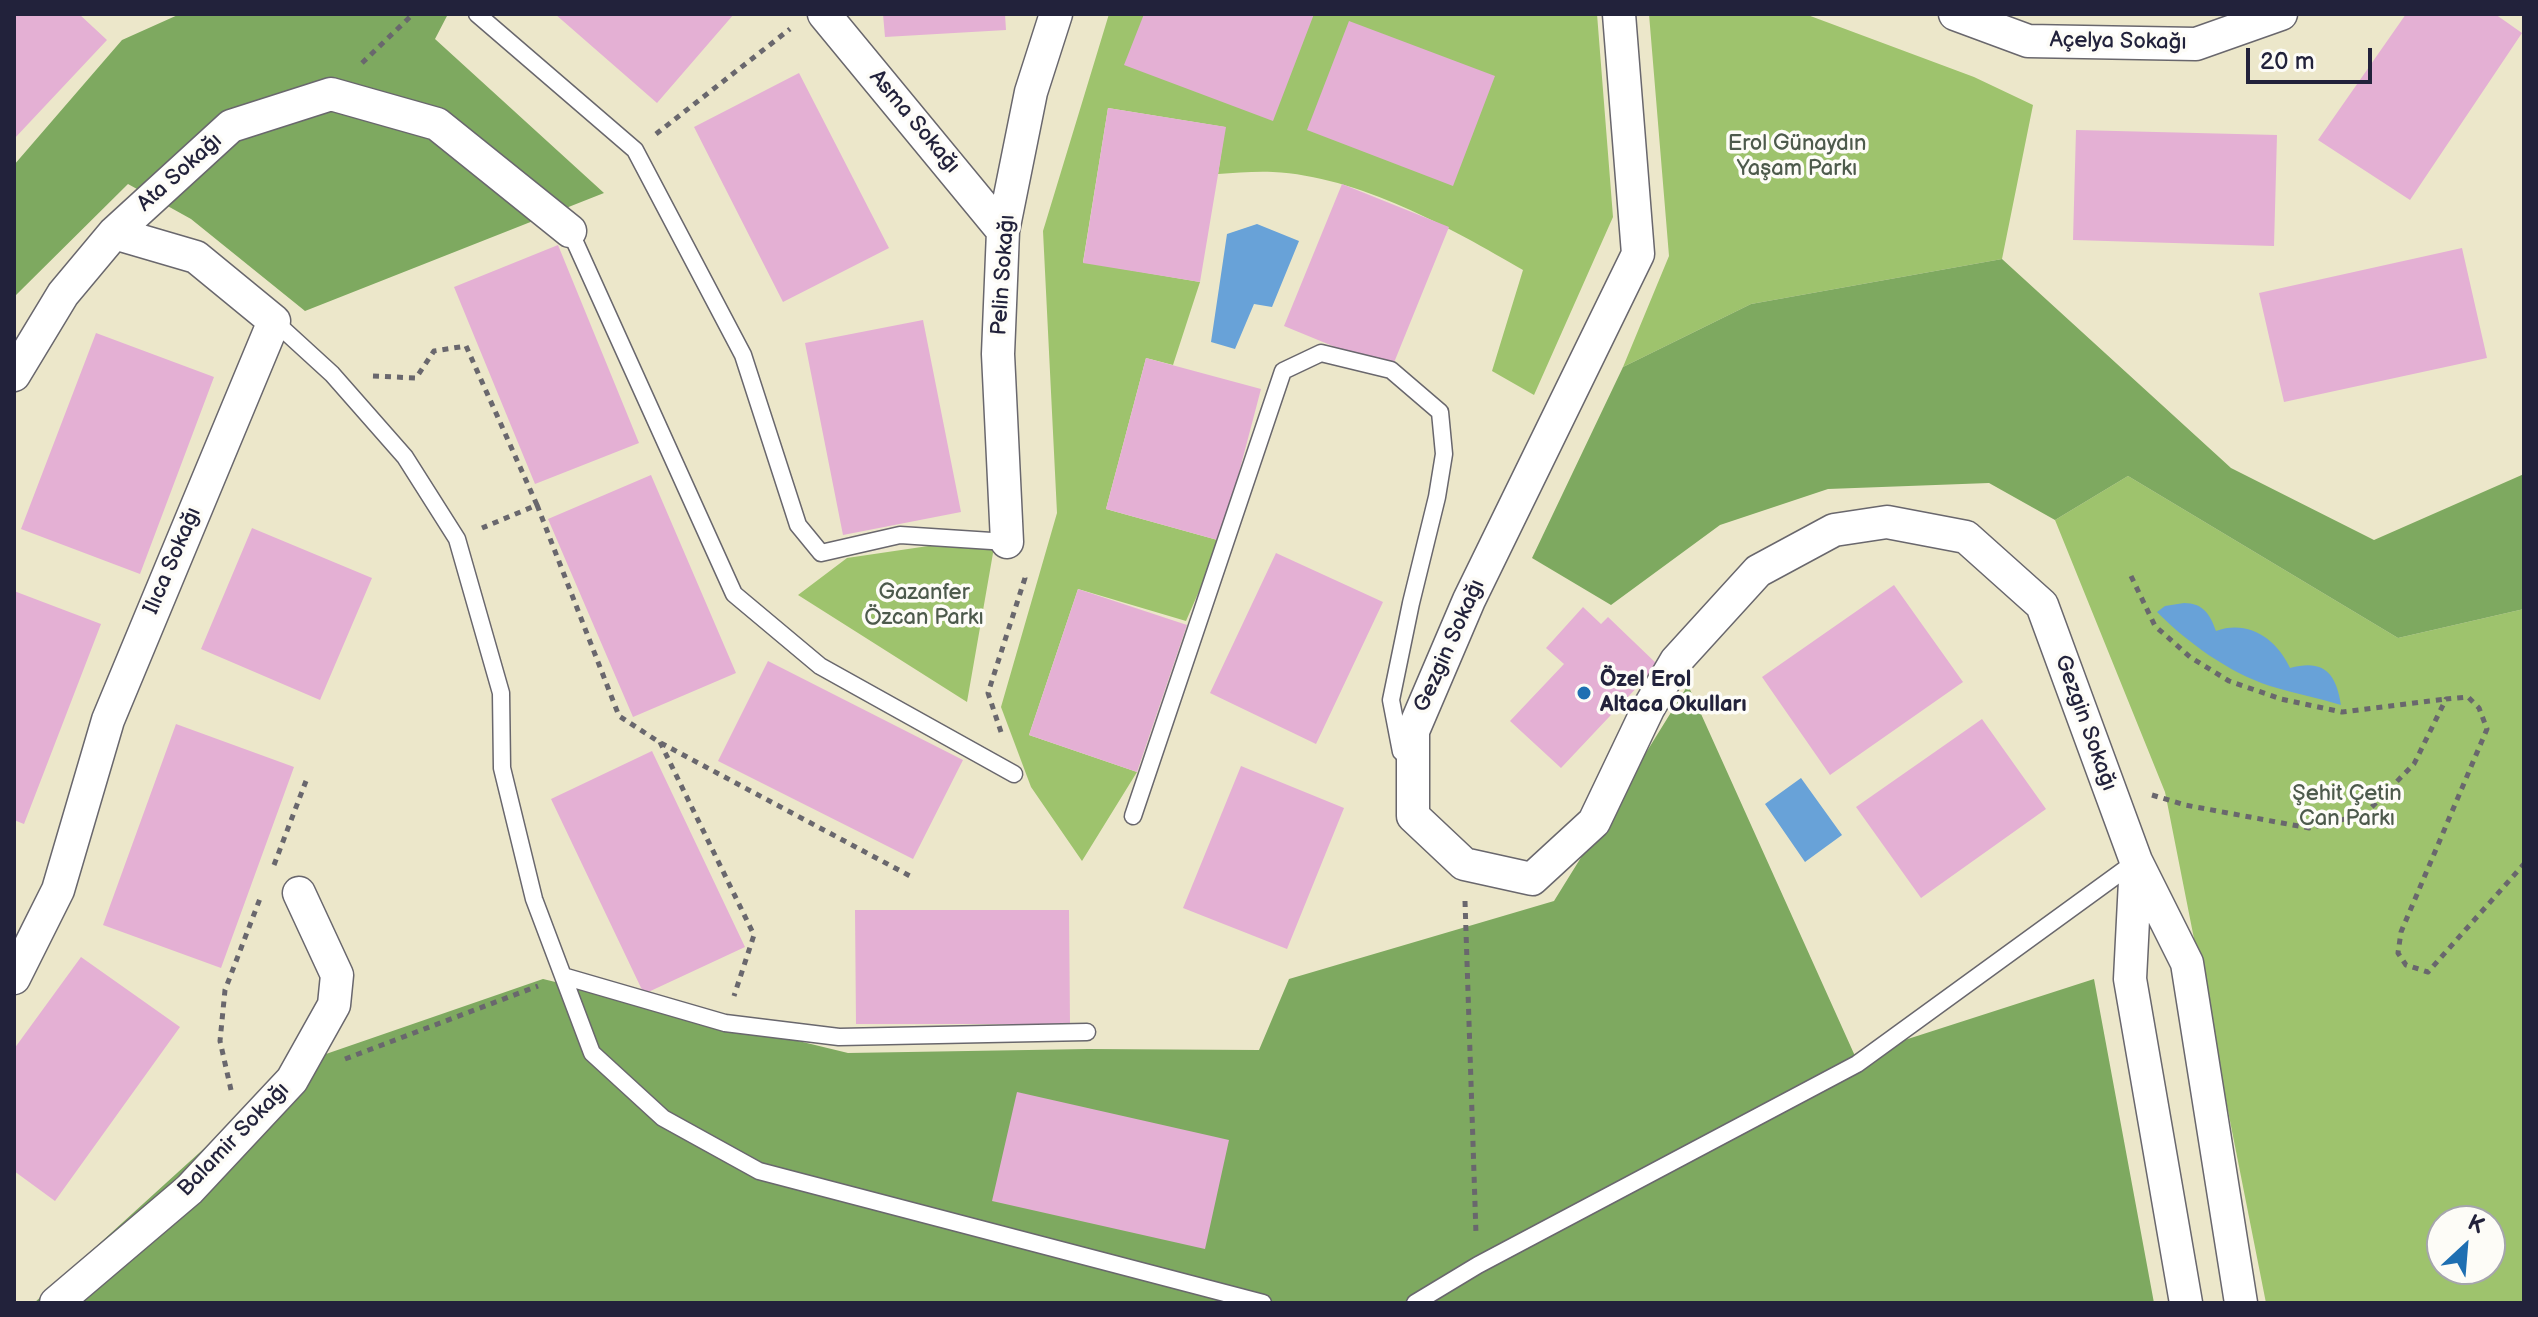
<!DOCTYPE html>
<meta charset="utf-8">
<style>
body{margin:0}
#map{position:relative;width:2538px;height:1317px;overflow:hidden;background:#ece7ca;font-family:"Balsamiq Sans",sans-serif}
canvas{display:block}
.frame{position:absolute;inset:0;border:16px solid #22223b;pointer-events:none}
.north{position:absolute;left:2426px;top:1205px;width:80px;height:80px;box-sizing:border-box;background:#fdfcf7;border:2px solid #a5a5ac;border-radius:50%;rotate:26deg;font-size:22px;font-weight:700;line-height:32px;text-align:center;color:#22223b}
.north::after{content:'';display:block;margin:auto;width:28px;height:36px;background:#1f6fb2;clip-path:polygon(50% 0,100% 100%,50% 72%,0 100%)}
.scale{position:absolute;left:2246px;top:48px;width:126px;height:36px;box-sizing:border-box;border:4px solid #22223b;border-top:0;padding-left:10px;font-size:24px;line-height:28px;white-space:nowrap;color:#22223b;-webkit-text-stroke:6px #fdfcf7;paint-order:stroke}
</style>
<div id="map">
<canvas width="2538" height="1317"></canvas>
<div class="frame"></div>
<div class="north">K</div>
<div class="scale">20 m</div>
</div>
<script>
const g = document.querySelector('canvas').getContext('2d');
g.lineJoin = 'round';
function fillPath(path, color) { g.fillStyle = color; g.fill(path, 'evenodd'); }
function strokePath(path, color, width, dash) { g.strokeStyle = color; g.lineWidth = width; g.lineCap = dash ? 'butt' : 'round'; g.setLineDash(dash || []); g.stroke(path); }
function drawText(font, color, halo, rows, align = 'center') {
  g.font = font + ' "Balsamiq Sans",sans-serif'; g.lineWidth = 7; g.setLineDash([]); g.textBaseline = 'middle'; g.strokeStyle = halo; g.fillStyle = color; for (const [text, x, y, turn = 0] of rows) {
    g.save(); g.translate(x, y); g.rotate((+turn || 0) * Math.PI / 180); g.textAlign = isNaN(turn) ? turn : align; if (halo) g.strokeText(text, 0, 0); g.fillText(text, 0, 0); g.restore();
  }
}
const green = new Path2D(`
 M1109 14H1597L1613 217 1534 395 1492 371 1523 270C1451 228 1358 176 1273 172 1255 171 1236 173 1218 174L1225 127 1108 108 1083 262 1200 282 1173 365 1146 358 1106 509 1221 541 1186 621 1078 589 1029 735 1137 772 1082 861 1031 787 1001 707 1057 513 1043 231Z
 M1649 14H1805L1974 77 2033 105 2002 259 1751 304 1623 367 1669 256Z
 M2128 476 2398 638 2524 609V1303H2266L2165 792 2055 520ZM2442 1221H2490V1269H2442Z
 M996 536 967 702 798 595 847 558Z`);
const forest = new Path2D(`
 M180 14H448L435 39 604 193 305 311 191 219 128 184 14 297V165L122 40Z
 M2002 259 2231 468 2374 540 2524 474V609L2398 638 2128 476 2055 520 1989 483 1828 489 1720 525 1611 605 1532 558 1623 367 1751 304Z
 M1688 685 1855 1056 2094 979 2154 1303H34L297 1064 543 979 848 1053 1088 1049 1259 1050 1289 979 1554 901Z`);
const water = new Path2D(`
 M1257 224 1299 241 1272 307 1254 304 1235 349 1211 342 1227 234Z
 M2184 603C2203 603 2210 614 2216 631 2248 619 2277 639 2290 668 2323 659 2336 672 2341 705 2318 698 2293 693 2270 686 2228 672 2188 643 2157 612L2165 606Z
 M1801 778 1842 835 1805 862 1765 804Z`);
const building = new Path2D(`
 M14 14H79L107 40 14 139Z
 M555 14H734L657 103Z
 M883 14H1005L1006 30 885 37Z
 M1144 14H1314L1273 121 1124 65Z
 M2406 14H2495L2522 33 2410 200 2318 140Z
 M1349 21 1495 76 1453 186 1307 130Z
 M799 73 889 248 783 302 694 127Z
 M1108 108 1226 127 1200 282 1083 263Z
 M2076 130 2277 135 2274 246 2073 240Z
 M1342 184 1449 227 1391 370 1284 326Z
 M558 245 639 443 535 484 454 287Z
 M2462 248 2487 358 2284 402 2259 293Z
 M923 320 961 512 843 535 805 343Z
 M96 333 214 377 140 574 21 529Z
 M1146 358 1261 389 1221 541 1106 509Z
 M651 475 736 673 633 717 548 519Z
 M252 528 372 578 320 700 201 649Z
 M1276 553 1383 602 1316 744 1210 693Z
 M1894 585 1963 682 1830 775 1762 677Z
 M1078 589 1187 625 1137 772 1029 735Z
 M14 591 101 624 24 824 14 820Z
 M1583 607 1601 624 1608 617 1658 665 1561 768 1510 721 1564 664 1546 648Z
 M768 661 963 760 913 859 718 761Z
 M1982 719 2046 809 1921 898 1856 807Z
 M176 724 294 767 221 968 103 925Z
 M652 751 745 947 644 994 551 799Z
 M1241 766 1344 808 1287 949 1183 908Z
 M855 910H1069L1070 1024H856Z
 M81 957 180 1027 55 1201 14 1171V1049Z
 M1017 1092 1229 1140 1205 1249 992 1201Z`);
const path = new Path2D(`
 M362 63 413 14
 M656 134 790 29
 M373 376 416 378 434 351 466 346 537 505 482 528
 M537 505 619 716 659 742 910 876
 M2131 576 2155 626 2190 657 2229 681 2281 699 2342 712 2445 699
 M1001 732 988 693 1025 578 1024 575
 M660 742 754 935 734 996
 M2152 795 2185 805 2309 828 2365 814 2414 764 2446 699 2468 697 2479 708 2487 729 2401 932 2398 953 2406 965 2428 972 2524 864
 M274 865 306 781
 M1465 901 1476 1234
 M345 1059 538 986
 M231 1090 220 1041 225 990 261 896`);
const service = new Path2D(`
 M477 14 635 150 743 355 798 525 821 553 900 535 1007 542
 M570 231 734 594 820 666 1014 774
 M274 321 332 374 405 457 457 539 501 693 502 768 534 899 592 1053 663 1118 759 1171 1263 1303
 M1133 816 1283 371 1321 353 1391 370 1440 412 1444 454 1437 497 1411 603 1391 700 1401 752
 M563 976 725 1023 839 1037 1087 1032
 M1415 1303 1478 1265 1857 1064 2135 862`);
const minor = new Path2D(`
 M824 14 1003 231
 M1619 14 1638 254 1469 600 1413 731V816L1464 864 1532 879 1594 822 1648 709 1676 661 1758 571 1834 530 1887 522 1966 537 2042 605 2136 861
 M1955 14 2028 41 2196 44 2281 14
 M14 375 63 294 114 233 231 126 331 94 437 124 570 231
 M1007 542 998 354 1003 231 1031 92 1056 14
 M14 978 58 890 108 720 274 321 196 257 114 233
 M56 1303 189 1190 292 1080 334 1005 337 975 299 893
 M2186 1303 2130 979 2136 861 2187 963 2241 1303`);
const markers = [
 [1584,693,8,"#1f6fb2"]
];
const streetNames = [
 ["Açelya Sokağı",2118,42,1],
 ["Asma Sokağı",914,122,50],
 ["Ata Sokağı",180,173,-42],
 ["Pelin Sokağı",1004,275,-86],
 ["Ilıca Sokağı",173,561,-67],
 ["Gezgin Sokağı",1450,646,-66],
 ["Gezgin Sokağı",2085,723,70],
 ["Balamir Sokağı",234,1140,-46]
];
const parkNames = [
 ["Erol Günaydın",1797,144],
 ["Yaşam Parkı",1797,169],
 ["Gazanfer",924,593],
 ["Özcan Parkı",924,618],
 ["Şehit Çetin",2347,794],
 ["Can Parkı",2347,819]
];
const poiNames = [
 ["Özel Erol",1600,680],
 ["Altaca Okulları",1600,705]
];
fillPath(green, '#9ec36d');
fillPath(forest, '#7ea960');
fillPath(water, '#68a2d8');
fillPath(building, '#e4b0d4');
strokePath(service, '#69676d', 19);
strokePath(minor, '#69676d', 35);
strokePath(path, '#69676d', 5, [6, 6]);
strokePath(service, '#fff', 16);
strokePath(minor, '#fff', 32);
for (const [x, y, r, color] of markers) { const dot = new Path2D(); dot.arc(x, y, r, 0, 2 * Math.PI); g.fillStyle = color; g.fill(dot); strokePath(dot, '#fdfcf7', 3); }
drawText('22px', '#22223b', '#fdfcf7', streetNames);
drawText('22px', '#4d5a4c', '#fdfcf7', parkNames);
drawText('bold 22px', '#22223b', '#fdfcf7', poiNames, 'left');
</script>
